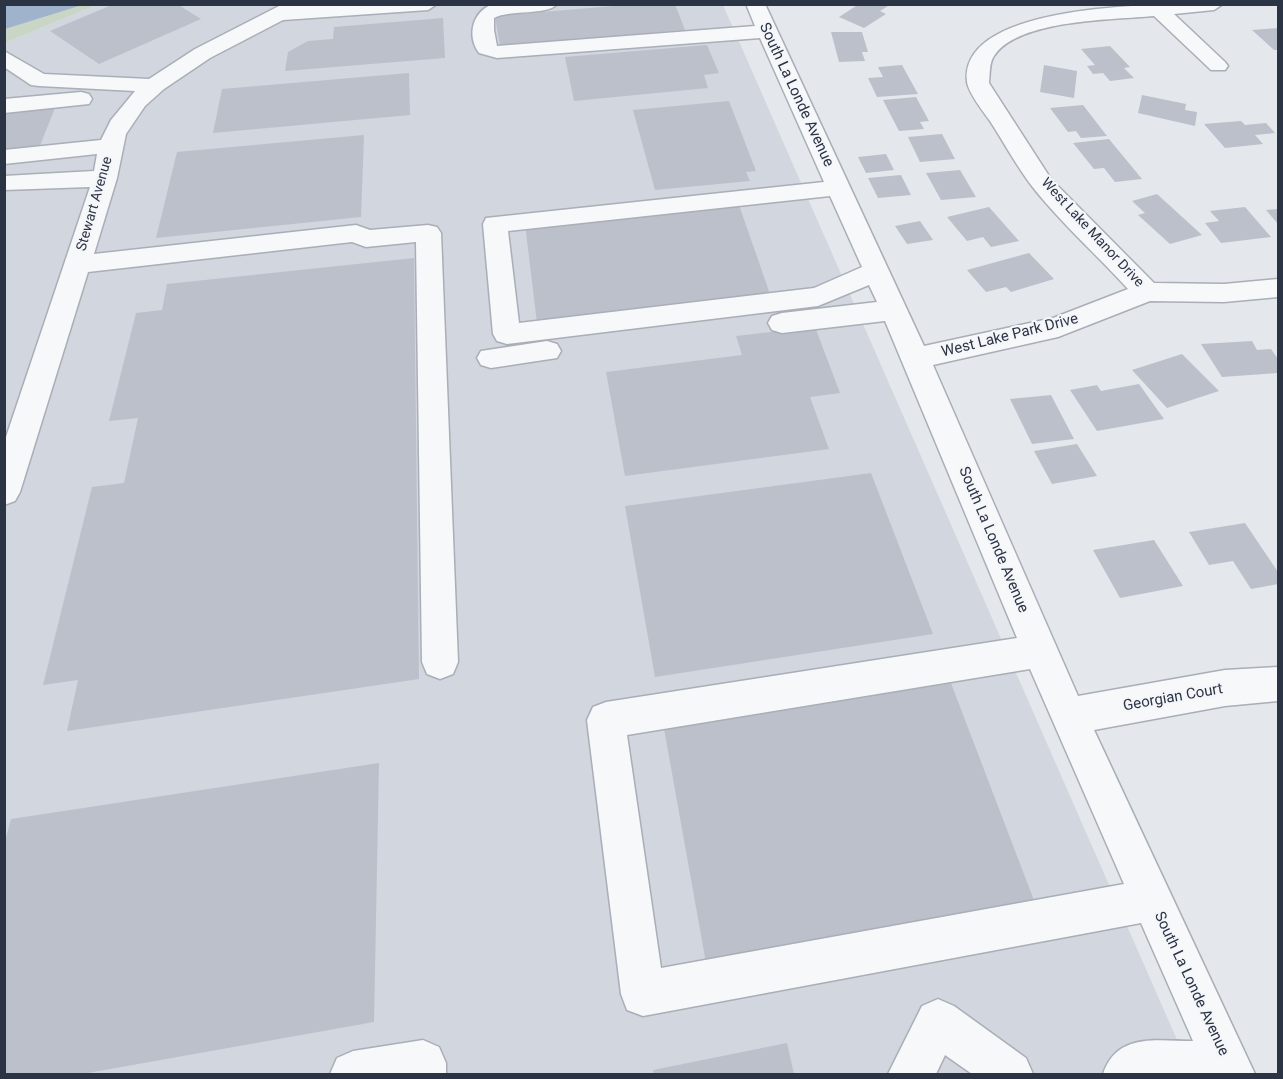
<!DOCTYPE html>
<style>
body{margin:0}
#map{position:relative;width:1283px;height:1079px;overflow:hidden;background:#e4e7ec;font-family:Roboto,sans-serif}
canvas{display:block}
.frame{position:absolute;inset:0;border:6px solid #2b3445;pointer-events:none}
</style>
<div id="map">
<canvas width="1283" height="1079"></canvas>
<div class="frame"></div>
</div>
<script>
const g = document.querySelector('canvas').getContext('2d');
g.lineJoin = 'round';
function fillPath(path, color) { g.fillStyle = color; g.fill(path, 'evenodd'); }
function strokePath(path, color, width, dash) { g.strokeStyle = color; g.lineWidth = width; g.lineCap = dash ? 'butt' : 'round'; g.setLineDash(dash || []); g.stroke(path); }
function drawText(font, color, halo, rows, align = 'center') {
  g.font = font + ' Roboto,sans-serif'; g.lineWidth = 4.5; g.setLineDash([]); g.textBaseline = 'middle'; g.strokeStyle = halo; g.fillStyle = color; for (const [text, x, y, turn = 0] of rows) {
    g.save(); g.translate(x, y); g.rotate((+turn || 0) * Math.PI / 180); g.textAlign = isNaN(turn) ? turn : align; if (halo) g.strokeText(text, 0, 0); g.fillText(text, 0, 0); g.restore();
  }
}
const built = new Path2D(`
 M96 5H723L1192 1074H5V43Z`);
const green = new Path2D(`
 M5 5H96L5 43Z`);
const water = new Path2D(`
 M5 4H82V5L5 29Z`);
const building = new Path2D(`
 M114 4H177L201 19 99 64 50 31Z
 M637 4H675L685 30 500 46 495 16Z
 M859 4H885L888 6 880 11 886 14 864 28 839 17Z
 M443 18 445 58 285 71 288 52 308 41 333 39 334 27Z
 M1278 28V50H1274L1252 30Z
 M831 32H862L868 52H862L865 61 839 62Z
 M707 45 719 73 704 75 708 88 574 101 565 57Z
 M1110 46 1130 67 1124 68 1134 78 1110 81 1103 73 1093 74 1087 66 1095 65 1081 49Z
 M902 65 918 94 877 97 868 78 883 77 878 67Z
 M1044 65 1077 71 1074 98 1040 92Z
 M409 73 410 115 213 133 222 89Z
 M1142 95 1186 104 1185 110 1197 112 1195 126 1138 113Z
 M916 97 929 121 920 122 924 129 899 131 883 100Z
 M729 101 756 171 746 172 750 181 655 190 633 110Z
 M57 103 39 148 4 151V107Z
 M1083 105 1107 136 1081 138 1076 131 1068 132 1050 108Z
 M1241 121 1245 125 1266 123 1275 133 1255 135 1263 144 1225 148 1204 124Z
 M942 134 955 159 920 162 908 137Z
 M364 135 361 217 156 238 177 152Z
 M1109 139 1142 179 1115 182 1104 168 1094 169 1073 143Z
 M886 154 894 170 866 173 858 157Z
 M960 170 976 197 941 200 926 173Z
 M901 175 911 195 878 198 868 178Z
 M1157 194 1202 235 1170 244 1138 215 1145 213 1132 201Z
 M738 202 771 297 537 323 525 224Z
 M989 207 1019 241 991 247 983 237 967 241 947 217Z
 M1245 207 1271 237 1221 243 1205 223 1219 221 1210 211Z
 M1278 209V224L1266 210Z
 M920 221 933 240 907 244 895 226Z
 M1029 253 1054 279 1011 292 1006 287 986 292 967 270Z
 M414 258 419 679 67 731 78 680 43 685 92 487 124 483 138 418 109 421 136 313 162 310 167 284Z
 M815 327 840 393 810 397 829 449 625 476 606 372 742 355 736 336Z
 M1252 341 1257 350 1271 349 1278 359V373L1222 377 1201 344Z
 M1182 354 1219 391 1167 408 1132 370Z
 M1139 384 1164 419 1097 431 1070 390 1097 385 1101 391Z
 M1051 395 1074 439 1032 444 1010 399Z
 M1077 444 1097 476 1052 484 1034 451Z
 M871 473 933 634 655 677 625 506Z
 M1245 523 1278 572V584L1251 589 1233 561 1209 565 1189 532Z
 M1154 540 1183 586 1120 598 1093 550Z
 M949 678 1035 903 706 963 663 723Z
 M379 763 374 1022 82 1074H4V845L11 819Z
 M787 1043 794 1074H654L653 1070Z`);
const minor = new Path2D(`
 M283 4H437L428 10 283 20 210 58 164 89 145 106 126 134 117 178 94 254 356 225 370 230 428 225 437 227 441 233 458 662 453 674 440 679 427 674 422 662 416 242 366 247 352 242 88 272 20 492 15 501 4 505V443L90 187 4 190V176L94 171 97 154 4 164V150L101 140 111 120 135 91 39 86 31 85 4 67V51L44 74 149 79 195 49Z
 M494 4H557C547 16 511 9 494 18V30L497 46 755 26 746 4H765L924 346 1053 318 1128 289C1098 256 1063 225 1035 190 1018 169 1005 144 990 121 983 111 969 94 967 82 958 0 1171 4 1223 4L1214 10 1174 14 1225 62 1228 66 1225 70H1211L1154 16C1114 20 1018 19 994 56 989 63 990 74 989 83L1051 179 1154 283 1224 284 1278 279V297L1224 302 1150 301 1058 337 933 365 1078 696 1225 670 1278 667V701L1225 706 1094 730 1255 1074H1103C1117 1032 1157 1041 1193 1041L1141 923 643 1016 627 1010 621 994 587 720 593 707 606 702 1017 638 885 321 782 333 772 330 768 323 772 316 782 313 877 302 869 285 818 306 507 344 497 341 493 334 483 224 486 218 824 182 760 38 497 58 479 53C466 35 473 10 494 4ZM830 196 862 267 814 288 519 323 508 231ZM1030 669 1124 884 661 968 627 735Z
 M81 92 89 94 92 99 89 104 4 113V99Z
 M547 341 557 344 561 351 557 358 491 368 481 365 477 358 481 351Z
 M938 999 954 1006 1026 1058 1033 1074H972L945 1055 936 1074H888L922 1006Z
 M423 1040 439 1047 446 1063V1074H330L337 1058 353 1051Z`);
const farStreetnames = [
 ["Stewart Avenue",95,204,-74],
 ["West Lake Manor Drive",1092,233,47]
];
const streetNames = [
 ["South La Londe Avenue",796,95,65],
 ["West Lake Park Drive",1010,336,-14],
 ["South La Londe Avenue",993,540,67],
 ["Georgian Court",1173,698,-10],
 ["South La Londe Avenue",1191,984,65]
];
fillPath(built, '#d2d6de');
fillPath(green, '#c9d6c5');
fillPath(water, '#9fb4cc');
fillPath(building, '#bbc0ca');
strokePath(minor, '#a9aeb7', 3);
fillPath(minor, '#f7f8fa');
drawText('14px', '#2b3445', '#f4f6f9', farStreetnames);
drawText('15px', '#2b3445', '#f4f6f9', streetNames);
</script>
